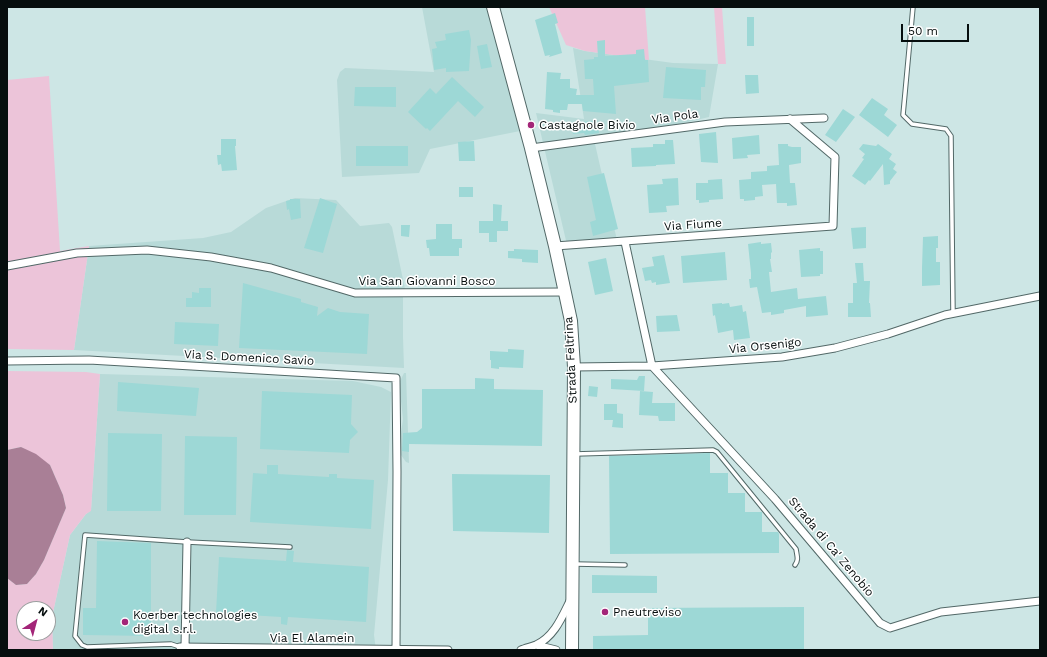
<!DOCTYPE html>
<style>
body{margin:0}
#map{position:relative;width:1047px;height:657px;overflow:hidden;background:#cde6e5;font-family:"Work Sans",sans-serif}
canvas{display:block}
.frame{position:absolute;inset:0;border:8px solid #060e0e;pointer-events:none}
.north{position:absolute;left:16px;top:601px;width:40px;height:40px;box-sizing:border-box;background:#fff;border:1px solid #9b9f9f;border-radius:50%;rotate:36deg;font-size:11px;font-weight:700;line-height:16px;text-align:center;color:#060e0e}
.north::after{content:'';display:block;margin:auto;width:14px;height:18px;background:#a32578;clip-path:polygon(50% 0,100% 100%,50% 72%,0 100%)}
.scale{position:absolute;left:901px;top:24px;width:68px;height:18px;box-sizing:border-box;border:2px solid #060e0e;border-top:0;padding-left:5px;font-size:12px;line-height:14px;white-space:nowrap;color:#060e0e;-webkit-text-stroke:3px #fff;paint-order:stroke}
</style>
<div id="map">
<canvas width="1047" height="657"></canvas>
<div class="frame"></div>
<div class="north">N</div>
<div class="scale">50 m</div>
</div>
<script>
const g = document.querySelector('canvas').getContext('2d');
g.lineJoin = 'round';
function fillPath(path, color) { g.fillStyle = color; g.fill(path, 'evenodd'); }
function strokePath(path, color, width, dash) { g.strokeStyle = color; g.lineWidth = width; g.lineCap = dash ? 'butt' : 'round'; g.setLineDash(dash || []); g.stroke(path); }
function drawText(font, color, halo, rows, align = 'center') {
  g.font = font + ' "Work Sans",sans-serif'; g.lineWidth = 3; g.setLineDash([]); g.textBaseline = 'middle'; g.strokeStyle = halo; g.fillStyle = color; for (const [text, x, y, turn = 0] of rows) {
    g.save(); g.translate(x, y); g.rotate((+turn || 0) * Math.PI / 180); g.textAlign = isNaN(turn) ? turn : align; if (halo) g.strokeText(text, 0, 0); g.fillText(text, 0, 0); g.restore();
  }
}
const built = new Path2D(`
 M422 7H491L520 131 430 149 419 173 342 177 337 80 340 72 345 68 434 72Z
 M573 48 585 51 673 63 718 64 709 117 595 144 617 240 568 249 536 113 584 119Z
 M295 198 336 200 360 226 389 223 392 227 405 289H403V337L404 368 74 350 89 246 203 238 231 232 266 208Z
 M404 373H406L409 463 406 462 401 455 399 447 403 419 399 383Z
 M100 374 353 381 381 387 391 392 388 480 374 635 376 650H53L52 617 70 535 86 514 91 510Z`);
const green = new Path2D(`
 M549 7H645L649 60 585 51 566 45Z
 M714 7H722L726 64H718Z
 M49 76 60 251 89 246 74 350 7 349V80Z
 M7 371 86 372 100 374 91 511 86 514 70 535 52 617 53 650H7V578L16 585 27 584 36 574 44 560 66 508 63 495 50 465 21 447 7 450ZM24 609H48V633H24Z`);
const water = new Path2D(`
 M21 447 36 454 50 465 63 495 66 508 44 560 36 574 27 584 16 585 7 578V450Z`);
const building = new Path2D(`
 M555 13 558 23 555 24 562 53 549 57 550 55 545 56 535 20Z
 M747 17H754V46H747Z
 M469 30 471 40 469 71 446 72V68L434 70 432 49 437 48 435 42 446 40 445 34Z
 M605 40V56L636 54V50L644 49 645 60H648L649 82 614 86 616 114 583 111 582 104H568L567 110H560V113L553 112V110L545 109 547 72 561 73 560 79H570V88L577 89 576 95H594L593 79H585L584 60 594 59V57H598L597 41Z
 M487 44 492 67 481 69 477 46Z
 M666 67 706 70 705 87H701V100L663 98Z
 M745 75H758L759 93 746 94Z
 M452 77 484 107 475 117 458 101 430 131 427 128 426 129 408 112 430 88 436 94Z
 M355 87H396V107L354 106Z
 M872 98 888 109 884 115 897 125 888 137 859 115Z
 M843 109 855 117 836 142 825 135Z
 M597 120 599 133 585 135 584 133 573 134 572 127H574V123Z
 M716 132 718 163 701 162 699 134Z
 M759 135 760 154 747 155 748 158 733 159 732 138Z
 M221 139H236V146H235L237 170 222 171 221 164 218 165 217 155H221Z
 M665 140H673L675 164 656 165V166L632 167 631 148 653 147V144H665Z
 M474 141 475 161H459L458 142Z
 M778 144H788V146L792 147H801V163L789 165 790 183H795L797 205 787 206V203H777L776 184 762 185 763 196 755 197V200L744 201V199H740L739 180 751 179V172L767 171V166L779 165Z
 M863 144 876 146 878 144 892 154 889 159 896 164 893 169 897 172 890 181V184L884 185 883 164 870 181 869 180 865 185 852 176 864 159 862 158 865 154 859 149Z
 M356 146H408V166H356Z
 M604 173 618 229 593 236 590 222 596 220 587 177Z
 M678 178 679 205 666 206 667 212 649 213 647 185 663 184 662 179Z
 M722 179 723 199 709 200V202L699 203V200H696V183H708V180Z
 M459 187H473V197H459Z
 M320 198 337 204 323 253 304 248Z
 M290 199H300L301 218 291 220 289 209 287 210 286 201 290 200Z
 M493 204 502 205 501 221H508V231H497V242H489V233H479V221H493Z
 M436 224H452V239H462V248H459V256H430L429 248H427L426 240 436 239Z
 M401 225H410L409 237 401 236Z
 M866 227V248L853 249 851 228Z
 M938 236V248H936V262H940V285L922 286V268L923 237Z
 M761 242V244L771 243 772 252 771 253V259H770L772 272H769L771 292 797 288 798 299 826 296 828 315 806 317V306L784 310V313L771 315V312L762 313 757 287 750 288 749 279H751V273L748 244Z
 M820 248V251H823V274H820V276L801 277 799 250Z
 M514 249 538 250V263L522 262V259L508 258V251H514Z
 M725 252 727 280 683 283 681 256Z
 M664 255 670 283 656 285V282L652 283 651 280 645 281 642 268 654 266 652 257Z
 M606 258 613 291 595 295 588 262Z
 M855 263H863L864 281H870L869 303H870L871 317H848V303H853V283H857Z
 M243 283 301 299V302L318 307 317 316 328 308 340 312 369 314 367 354 239 348Z
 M199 288H211V307H186V298H192V292L199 293Z
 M722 303V304L729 303 730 307 742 305 743 312 746 311 750 338 734 340 733 330 718 333 715 315 713 316 712 304Z
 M677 315 680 331 657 332 656 316Z
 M175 322 219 324 218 346 174 344Z
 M508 349 524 350 523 368 499 367V369L491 368V360H490V351L508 352Z
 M639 376H645L644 391 611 389V379L637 380Z
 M475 378 494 379V389L543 390 542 446 409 444V452L402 451 403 433 417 432 422 428V389H475Z
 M118 382 199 388 196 416 117 411Z
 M589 386 598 387 597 397 588 396Z
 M262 391 352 395 351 424 358 432 350 440 349 453 260 449Z
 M640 391 653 392 652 403H675V421H659L658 416 639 415Z
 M604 404H617V413L623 414V428L612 427 613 420H604Z
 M108 433 162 434 161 511H107Z
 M185 436 237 437 236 515H184Z
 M710 453V473H728V493H745V512H762V532H778L779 534V553L610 554 609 456Z
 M267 465H278V474L329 477V474H337V478L374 480 371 529 250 522 253 473 267 474Z
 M452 474 550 475 549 533 453 531Z
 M97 541 151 543V636L83 635V608H96Z
 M287 550 294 551 293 562 369 567 366 622 288 617 287 625 281 624V617L216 613 219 557 286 561Z
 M592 575 657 576V593H592Z
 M804 607V650H593V636L648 635V608Z`);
const service = new Path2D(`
 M913 7 903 115 912 124 946 129 951 136 953 313
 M575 454 713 450 717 452 796 549C797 556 799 560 795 565
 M575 564 625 565
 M180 647 171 644 87 647 82 645 75 636 85 535 187 542 290 547`);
const minor = new Path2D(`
 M531 148 725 122 824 118
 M625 242 652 366 775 499 880 623 890 628 941 612 1040 601
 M555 246 833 226 835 157 790 119
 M7 266 77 253 147 250 211 257 271 268 355 293 565 292
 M7 361 89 360 396 378 397 472 396 650
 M574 367 652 366 782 357 835 348 888 334 945 315 1040 296
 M536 645 556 650
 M180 647 448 650
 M185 647 187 542
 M521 650C525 648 531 647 536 645 554 637 562 617 570 601`);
const primary = new Path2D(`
 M493 7 531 148 555 246 571 321 574 367 572 650`);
const markers = [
 [531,125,4,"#a32578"],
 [605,612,4,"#a32578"],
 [125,622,4,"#a32578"]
];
const streetNames = [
 ["Via Pola",675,117,-8],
 ["Via Fiume",693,225,-4],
 ["Via San Giovanni Bosco",427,281],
 ["Via Orsenigo",765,346,-6],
 ["Via S. Domenico Savio",249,358,3],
 ["Strada Feltrina",571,360,-93],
 ["Strada di Ca' Zenobio",831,547,50],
 ["Via El Alamein",312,638]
];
const poiNames = [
 ["Castagnole Bivio",539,125],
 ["Pneutreviso",613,612],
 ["Koerber technologies",133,615],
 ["digital s.r.l.",133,629]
];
fillPath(built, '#b8dad8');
fillPath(green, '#ecc4d9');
fillPath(water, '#a97f96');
fillPath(building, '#9dd8d6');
strokePath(service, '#526867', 5.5);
strokePath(minor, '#526867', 9);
strokePath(primary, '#526867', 14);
strokePath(service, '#fff', 3.5);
strokePath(minor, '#fff', 7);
strokePath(primary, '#fff', 12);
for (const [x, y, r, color] of markers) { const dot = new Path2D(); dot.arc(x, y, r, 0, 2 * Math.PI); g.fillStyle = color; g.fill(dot); strokePath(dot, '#fff', 1.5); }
drawText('12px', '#060e0e', '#fff', streetNames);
drawText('12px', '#060e0e', '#fff', poiNames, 'left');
</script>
